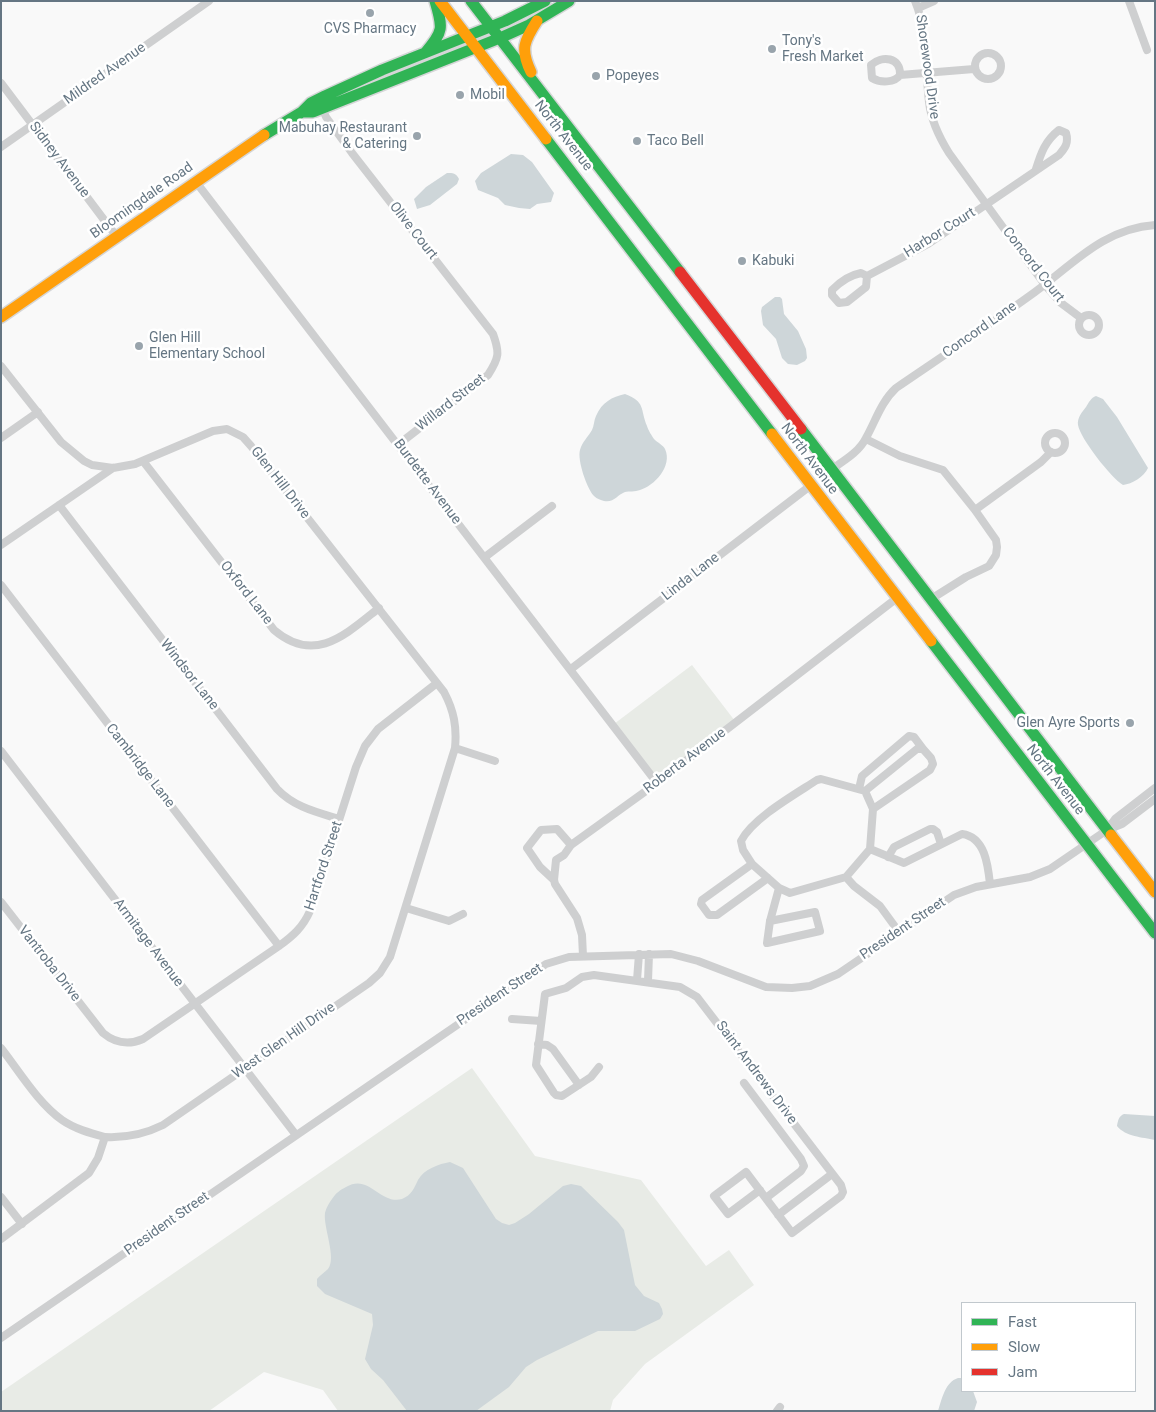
<!DOCTYPE html>
<style>
body{margin:0}
#map{position:relative;width:1156px;height:1412px;overflow:hidden;background:#f9f9f9;font-family:Roboto,sans-serif}
canvas{display:block}
.frame{position:absolute;inset:0;border:2px solid #657683;pointer-events:none}
.legend{position:absolute;left:961px;top:1302px;width:175px;height:90px;box-sizing:border-box;background:#fff;border:1px solid #c1c8cd;margin:0;padding:6px 9px;list-style:none;font-size:15px;color:#657683}
.legend li{display:flex;align-items:center;gap:10px;height:25px}
.legend b{width:25px;border:1px solid #c1c8cd}
</style>
<div id="map">
<canvas width="1156" height="1412"></canvas>
<div class="frame"></div>
<ul class="legend">
<li><b style="height:6px;background:#30b455"></b>Fast</li>
<li><b style="height:6px;background:#ff9f0a"></b>Slow</li>
<li><b style="height:6px;background:#e5322d"></b>Jam</li>
</ul>
</div>
<script>
const g = document.querySelector('canvas').getContext('2d');
g.lineJoin = 'round';
function fillPath(path, color) { g.fillStyle = color; g.fill(path, 'evenodd'); }
function strokePath(path, color, width, dash) { g.strokeStyle = color; g.lineWidth = width; g.lineCap = dash ? 'butt' : 'round'; g.setLineDash(dash || []); g.stroke(path); }
function drawText(font, color, halo, rows, align = 'center') {
  g.font = font + ' Roboto,sans-serif'; g.lineWidth = 5; g.setLineDash([]); g.textBaseline = 'middle'; g.strokeStyle = halo; g.fillStyle = color; for (const [text, x, y, turn = 0] of rows) {
    g.save(); g.translate(x, y); g.rotate((+turn || 0) * Math.PI / 180); g.textAlign = isNaN(turn) ? turn : align; if (halo) g.strokeText(text, 0, 0); g.fillText(text, 0, 0); g.restore();
  }
}
const green = new Path2D(`
 M692 665 735 721 657 780 614 724Z
 M472 1068 535 1156 641 1180 706 1266 729 1250 754 1285 645 1364 613 1400 610 1411H338L323 1390 264 1372 209 1411H1V1392Z`);
const water = new Path2D(`
 M511 154 523 155 532 162 554 193 551 202 537 204 530 209 519 208 505 205 498 198 478 190 475 181 481 173Z
 M447 173C453 173 456 173 459 179L457 184 430 205 417 209 414 199 426 187Z
 M775 297H780L782 299 784 314 798 331 806 349 807 358 805 361 797 365 788 364 782 358 776 339 763 325 761 311 762 307Z
 M625 394C646 402 640 409 647 426 648 430 652 436 654 439 658 443 663 445 665 449 673 466 654 486 640 490 635 492 629 491 625 492 617 495 614 503 604 501 601 500 597 499 594 496 587 489 577 460 580 450 582 442 588 437 592 430 594 426 594 420 596 416 602 402 612 397 625 394Z
 M1096 396 1103 399 1117 417 1148 468C1144 477 1132 484 1123 485 1111 478 1080 438 1078 425 1077 418 1082 412 1086 407 1089 402 1091 398 1096 396Z
 M1124 1114 1155 1116V1140C1142 1137 1126 1137 1117 1126 1118 1120 1119 1116 1124 1114Z
 M450 1162 463 1168 496 1219 502 1223 509 1225 515 1223 529 1214 563 1186 571 1184 581 1186 618 1222 624 1230 635 1285 644 1296 659 1303 662 1309 663 1314 660 1319 635 1331H598L537 1360 526 1367 509 1387 476 1411H407L383 1380 371 1369 365 1359 373 1325 372 1314 325 1294 317 1286V1279C320 1275 325 1272 328 1269 337 1258 323 1227 325 1213 326 1208 329 1203 332 1199 336 1193 340 1190 346 1187 369 1173 380 1205 402 1199 412 1195 414 1188 418 1180 424 1169 439 1164 450 1162Z
 M958 1378H962V1391H973L977 1402 974 1411H938C942 1399 945 1382 958 1378Z`);
const street = new Path2D(`
 M915 1C928 32 925 69 929 102 931 120 939 137 949 153L1045 285 1061 303 1081 318
 M1129 1 1147 50
 M918 8 934 1
 M975 66a13 13 0 1 1 26 0a13 13 0 1 1-26 0Z
 M900 75C901 57 882 55 871 65L872 78C880 83 895 83 900 75L974 69
 M1 83 117 237
 M322 108 326 117 352 153 493 334C500 353 499 358 488 375L399 444
 M1 147 209 1
 M196 182 657 783
 M861 273 867 276 866 287 847 302 839 303 832 295V290C840 282 850 275 861 273Z
 M867 276 928 244 1059 155C1065 148 1069 143 1066 133L1059 130C1045 141 1041 153 1036 169
 M1079 325a10 10 0 1 1 20 0a10 10 0 1 1-20 0Z
 M1 366 61 442 84 461 92 465 113 468 135 464 213 431 227 429 243 437 251 446 444 692C454 711 457 727 455 748L390 957 380 973 369 983 163 1125C145 1134 126 1138 105 1137L98 1158 89 1173 1 1239
 M1045 443a10 10 0 1 1 20 0a10 10 0 1 1-20 0Z
 M1 438 38 412
 M866 439 900 456 943 470 975 510 996 540 997 547 996 555 989 566 966 577 931 599
 M143 461 274 630C315 665 346 634 379 608
 M832 469C845 460 859 452 866 438 876 420 881 402 896 388 940 358 985 328 1028 297 1070 268 1100 229 1155 225
 M59 505 277 789C294 807 316 812 339 819
 M975 510 1041 462 1051 452
 M1 545 113 468
 M485 557 552 506
 M1 585 279 946
 M571 669 810 486
 M455 748 495 761
 M1 751 296 1135
 M821 779 865 791 873 809 870 849 846 877 790 893 779 888 752 864 743 850 741 841C753 818 794 795 817 780Z
 M859 789 862 776 909 736 914 737 923 749
 M865 791 917 749H923L931 758 933 764 930 770 873 809
 M1107 830 1115 819 1155 788
 M870 849 904 863 962 834C985 837 988 865 990 884
 M888 857 894 847 930 829H933L937 832 941 844
 M752 864 702 900 701 904 709 915H717L768 878
 M846 877 854 886 880 906 899 932
 M554 880 540 867 527 848 541 830 557 829 571 845
 M1 902 103 1033C115 1043 129 1045 143 1039L279 946C293 936 303 927 310 911L356 767 365 746 378 729 437 683
 M406 908 449 921 463 914
 M770 921 815 912 820 931 767 943 770 921 779 888
 M583 956 582 935 577 918 555 884 554 880 556 860 564 855 571 845 657 783 897 598
 M637 980 639 954
 M648 981 649 954
 M512 1019 541 1021
 M538 1044 547 1045 553 1049 579 1085
 M1 1048C19 1071 38 1103 62 1120 75 1129 90 1133 105 1137
 M599 1067 591 1077 562 1096 556 1095 554 1093 536 1065 545 994 566 988 582 977 594 975 680 987 697 997 841 1185 843 1192 841 1196 792 1233 746 1172 714 1196 728 1214 760 1190
 M744 1083 801 1159 804 1166 801 1171 766 1198
 M1 1197 22 1224
 M778 1215 832 1174
 M1 1338 546 964 569 957 671 954 698 961 766 987 792 988 810 986 838 974 954 895 976 887 1030 877 1050 869 1107 830 1122 824 1155 799
 M777 1411 780 1407`);
const fast = new Path2D(`
 M471 1 680 272
 M425 53C444 31 443 28 435 1
 M302 112H313L500 38 529 25 569 1
 M264 135 302 112 311 103 325 96 382 70 505 21 545 1
 M546 139 772 434
 M801 429 1111 835
 M931 641 1155 933`);
const slow = new Path2D(`
 M440 1 546 139
 M531 72C520 49 524 41 537 21
 M1 317 264 135
 M772 434 931 641
 M1111 835 1155 892`);
const jam = new Path2D(`
 M680 272 801 429`);
const markers = [
 [370,13,5,"#99a4ac"],
 [772,49,5,"#99a4ac"],
 [596,76,5,"#99a4ac"],
 [460,95,5,"#99a4ac"],
 [417,136,5,"#99a4ac"],
 [637,141,5,"#99a4ac"],
 [742,261,5,"#99a4ac"],
 [139,346,5,"#99a4ac"],
 [1130,723,5,"#99a4ac"]
];
const poiNames = [
 ["CVS Pharmacy",370,29,"center"],
 ["Tony's",782,41],
 ["Fresh Market",782,57],
 ["Popeyes",606,76],
 ["Mobil",470,95],
 ["Mabuhay Restaurant",407,128,"right"],
 ["& Catering",407,144,"right"],
 ["Taco Bell",647,141],
 ["Kabuki",752,261],
 ["Glen Hill",149,338],
 ["Elementary School",149,354],
 ["Glen Ayre Sports",1120,723,"right"]
];
const streetNames = [
 ["Shorewood Drive",927,67,82],
 ["Mildred Avenue",105,74,-35],
 ["North Avenue",563,136,52],
 ["Sidney Avenue",59,160,53],
 ["Bloomingdale Road",142,201,-35],
 ["Olive Court",413,231,52],
 ["Harbor Court",940,233,-32],
 ["Concord Court",1033,265,52],
 ["Concord Lane",980,330,-35],
 ["Willard Street",451,403,-38],
 ["North Avenue",809,459,53],
 ["Burdette Avenue",427,482,53],
 ["Glen Hill Drive",280,483,52],
 ["Linda Lane",691,577,-38],
 ["Oxford Lane",246,593,52],
 ["Windsor Lane",189,675,52],
 ["Roberta Avenue",685,761,-37],
 ["Cambridge Lane",140,766,52],
 ["North Avenue",1055,780,52],
 ["Hartford Street",324,866,-72],
 ["President Street",903,929,-34],
 ["Armitage Avenue",148,943,53],
 ["Vantroba Drive",49,964,52],
 ["President Street",500,995,-34],
 ["West Glen Hill Drive",284,1041,-35],
 ["Saint Andrews Drive",756,1073,53],
 ["President Street",167,1224,-35]
];
fillPath(green, '#e8ebe6');
fillPath(water, '#ced6d9');
strokePath(fast, '#d5d6d7', 14);
strokePath(slow, '#d5d6d7', 14);
strokePath(jam, '#d5d6d7', 14);
strokePath(street, '#cecfd0', 8);
strokePath(fast, '#30b455', 11);
strokePath(slow, '#ff9f0a', 11);
strokePath(jam, '#e5322d', 11);
for (const [x, y, r, color] of markers) { const dot = new Path2D(); dot.arc(x, y, r, 0, 2 * Math.PI); g.fillStyle = color; g.fill(dot); strokePath(dot, '#fff', 2); }
drawText('14px', '#657683', '#fff', poiNames, 'left');
drawText('14px', '#657683', '#fff', streetNames);
</script>
